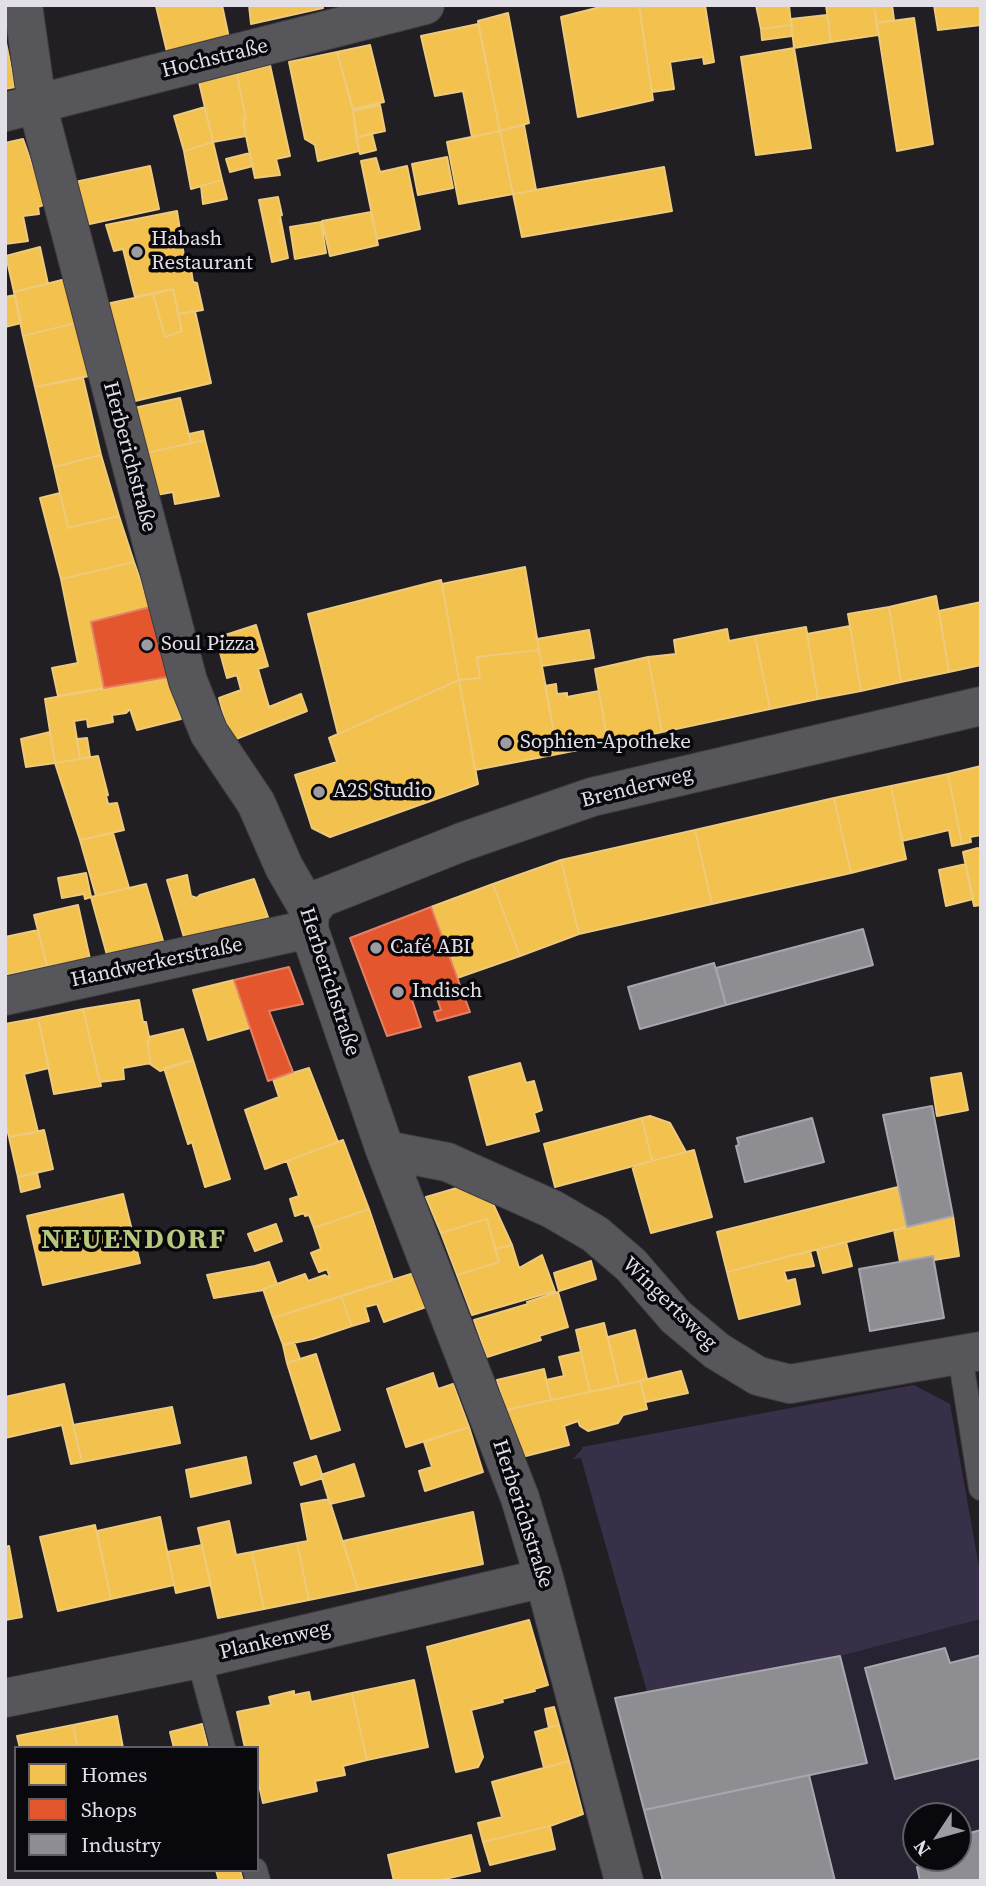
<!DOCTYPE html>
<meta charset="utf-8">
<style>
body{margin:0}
#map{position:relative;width:986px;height:1886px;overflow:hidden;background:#211f24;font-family:"Source Serif 4",serif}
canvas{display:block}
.frame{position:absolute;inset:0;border:7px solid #e2dfe7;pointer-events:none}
.legend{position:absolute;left:14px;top:1746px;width:245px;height:126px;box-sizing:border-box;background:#09080c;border:2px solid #605e64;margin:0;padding:9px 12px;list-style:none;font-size:21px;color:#e2dfe7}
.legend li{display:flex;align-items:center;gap:14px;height:35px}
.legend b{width:35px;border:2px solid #605e64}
.north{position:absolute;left:902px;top:1802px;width:70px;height:70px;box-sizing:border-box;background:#09080c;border:2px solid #605e64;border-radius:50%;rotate:234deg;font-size:19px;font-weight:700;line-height:28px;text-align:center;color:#e2dfe7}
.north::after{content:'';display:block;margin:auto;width:24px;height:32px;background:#9e9ca3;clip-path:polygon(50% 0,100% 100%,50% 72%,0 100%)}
</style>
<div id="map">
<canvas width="986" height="1886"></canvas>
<div class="frame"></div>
<ul class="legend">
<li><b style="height:19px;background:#f2c14e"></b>Homes</li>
<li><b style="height:19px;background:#e4572e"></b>Shops</li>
<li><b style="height:19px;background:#8d8d92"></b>Industry</li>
</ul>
<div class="north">N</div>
</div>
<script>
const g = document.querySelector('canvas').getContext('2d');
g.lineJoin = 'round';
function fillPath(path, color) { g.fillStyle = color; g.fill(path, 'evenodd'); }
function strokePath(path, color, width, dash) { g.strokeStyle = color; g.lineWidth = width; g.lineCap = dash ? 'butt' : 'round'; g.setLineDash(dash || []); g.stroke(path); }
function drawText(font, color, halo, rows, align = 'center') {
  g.font = font + ' "Source Serif 4",serif'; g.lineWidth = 7; g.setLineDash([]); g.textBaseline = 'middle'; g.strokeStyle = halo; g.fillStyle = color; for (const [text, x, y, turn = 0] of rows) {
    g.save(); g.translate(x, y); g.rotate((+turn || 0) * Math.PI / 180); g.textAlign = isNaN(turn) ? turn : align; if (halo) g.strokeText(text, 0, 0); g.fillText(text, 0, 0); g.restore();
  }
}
const built = new Path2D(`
 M981 1619V1881H663L615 1698 840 1656ZM916 1816H958V1858H916Z`);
const green = new Path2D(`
 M914 1385 950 1404 981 1578V1619L840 1656 647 1692 581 1458 573 1459 582 1449V1447Z`);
const homes = new Path2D(`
 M222 5 229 38 167 52 156 6Z
 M249 5H322L323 8 251 24Z
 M608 5H639L653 100 578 117 561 17Z
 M639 5H705L714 62 704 64 703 57 670 62 674 89 652 92Z
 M756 5H789L791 25 761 29Z
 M826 5H874L878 35 831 42Z
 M874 5H892L894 20 877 23Z
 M934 5H981V25L938 30Z
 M508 13 529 123 500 131 478 21Z
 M827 15 831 42 794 48 791 19Z
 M914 18 933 144 897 151 877 23Z
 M478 24 500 131 472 137 463 91 435 96 421 36Z
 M791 25 792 36 762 40 761 29Z
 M5 38 15 87 5 89Z
 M370 45 384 102 353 109 337 52Z
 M794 48 811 148 756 155 741 57Z
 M337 52 353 111 359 151 318 161 315 145 305 139 289 62Z
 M270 65 290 156 276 159 280 175 255 178 246 136 243 120H246L237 74Z
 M237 74 246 120H243L246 136 213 142 199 82Z
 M380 105 385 131 356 137 353 111Z
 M205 107 213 142 184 151 174 116Z
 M524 125 536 190 513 194 500 131Z
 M500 131 513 194 459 204 447 142Z
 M372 134 376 150 360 154 356 137Z
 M23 139 46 204 38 207 39 214 23 216 28 241 5 244V143Z
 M213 142 222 180 191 189 184 151Z
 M250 153 253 166 230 172 226 159Z
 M447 157 453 188 418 195 412 164Z
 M376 158 380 172 407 166 420 229 377 239 361 161Z
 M150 166 159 209 85 225 75 182Z
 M664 167 672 211 522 237 513 194Z
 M222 180 227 199 203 204 201 186Z
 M278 197 282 215 280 216 288 258 272 262 259 200Z
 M177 211 184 256H189L193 282 197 283 203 310 178 314 173 289 135 297 123 249 114 251 106 225Z
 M371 212 378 245 330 256 322 221Z
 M321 222 326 253 295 259 290 227Z
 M40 247 48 284 14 292 6 256Z
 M66 279 76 323 23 336 14 292Z
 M173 289 182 331 165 337 153 294Z
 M153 294 165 337 182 331 178 314 195 311 211 383 131 402 106 304Z
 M15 295 21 323 5 327V297Z
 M76 323 89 376 35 387 23 336Z
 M83 378 101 455 54 467 35 387Z
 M180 398 191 443 146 453 134 408Z
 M203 431 205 440 191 443 189 434Z
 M205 440 219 496 175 504 173 492 156 495 146 453Z
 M101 455 119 516 68 528 54 467Z
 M60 493 68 528 119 516 134 562 61 579 40 498Z
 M134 562 150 607 91 622 104 688 58 696 52 668 78 663 61 579Z
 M525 567 539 650 477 657 480 678 459 680 442 584Z
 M441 580 459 680 338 734 308 614Z
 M936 596 949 672 901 682 889 607Z
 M981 602V665L949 672 939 611Z
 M889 607 901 682 861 691 848 614Z
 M256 625 268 666 258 669 269 707 301 694 307 711 231 741 219 698 241 690 237 675 227 678 216 638Z
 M850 626 861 691 818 699 807 634Z
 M806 627 818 699 770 709 755 636Z
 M727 629 729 641 755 636 770 709 662 732 648 657 676 654 674 640Z
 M589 630 594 658 542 666 537 639Z
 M539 650 558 754 475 770 459 680 480 678 477 657Z
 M648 657 662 732 608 744 595 669Z
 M168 677 181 719 137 730 130 709 126 713 112 715 113 722 88 727 87 719 74 721 80 759 55 763 45 699Z
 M459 680 478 784 330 837 312 828 295 775 337 762 329 738Z
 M556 684 557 694 567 693V697L599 691 608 744 558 754 545 686Z
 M50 732 55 763 26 767 21 739Z
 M87 738 90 757 80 759 77 739Z
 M98 756 108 795 106 796 108 804 117 803 124 830 80 840 55 763Z
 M981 766V835L970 837 971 842 962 844 948 774Z
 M948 774 962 844 952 846 949 830 902 841 891 786Z
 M891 786 906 859 851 873 834 798Z
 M834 798 851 873 712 904 695 830Z
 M695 830 712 904 579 934 561 860Z
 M113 833 129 888 96 896 80 840Z
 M978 848 981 850V905L974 906 963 852Z
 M561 860 579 934 520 956 493 884Z
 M966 864 973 899 946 906 939 870Z
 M86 873 91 897 85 899 84 894 62 898 58 878Z
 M187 875 191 896 197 898 200 895 254 879 268 917 185 941 167 880Z
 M146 884 164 944 107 955 91 897Z
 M493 884 520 956 457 978 431 907Z
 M78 905 90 959 47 966 34 915Z
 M38 930 47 966 5 975V937Z
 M234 980 250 1028 208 1040 193 990Z
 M139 1000 143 1022H146L149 1037 150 1040 147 1041 151 1063 123 1068 124 1079 100 1082 83 1009Z
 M83 1009 101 1086 54 1094 38 1018Z
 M38 1018 49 1068 24 1074 38 1132 9 1137 5 1121V1024Z
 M183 1029 193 1060 160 1071 150 1064 151 1063 147 1041 150 1040 149 1037Z
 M193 1060 230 1179 205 1187 192 1142 188 1144 164 1068Z
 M520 1063 526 1083 534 1081 542 1110 534 1113 539 1131 487 1145 469 1077Z
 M309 1068 338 1142 265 1169 245 1110 279 1097 273 1079Z
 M961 1073 968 1110 937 1116 931 1078Z
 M650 1116 670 1123 686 1152 652 1161 642 1118Z
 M642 1118 652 1161 555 1187 544 1144Z
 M44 1130 53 1169 18 1177 9 1137Z
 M343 1140 369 1209 314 1228 309 1215 305 1216 304 1213 295 1216 290 1199 299 1196 287 1161Z
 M694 1150 712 1217 651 1233 632 1166Z
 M37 1173 40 1187 21 1192 18 1177Z
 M467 1185 489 1195 512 1245 495 1249 487 1219 441 1233 426 1197Z
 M898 1187 907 1227 727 1272 717 1232Z
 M123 1194 140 1263 43 1285 27 1216Z
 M369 1209 393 1280 273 1318 263 1289 305 1274 308 1281 325 1275 330 1278 327 1269 319 1272 311 1253 321 1249 314 1228Z
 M953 1216 959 1256 934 1260 933 1256 900 1262 894 1230Z
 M487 1219 499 1262 457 1275 441 1233Z
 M276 1224 282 1241 255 1251 248 1234Z
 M846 1242 852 1266 823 1273 817 1250Z
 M512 1245 519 1268 542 1255 555 1291 472 1315 457 1275 499 1262 495 1249Z
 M810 1251 814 1266 784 1271 787 1281 795 1279 800 1304 739 1319 727 1272Z
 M591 1261 596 1279 559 1291 554 1273Z
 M269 1262 277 1284 263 1289 264 1290 214 1298 207 1275 255 1266Z
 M414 1273 426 1307 384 1322 377 1304 365 1307 369 1321 352 1326 341 1296Z
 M558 1292 568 1327 539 1336 541 1340 487 1357 474 1320 528 1304 527 1302Z
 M341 1296 352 1326 313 1339 283 1345 273 1318Z
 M604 1323 619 1386 590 1392 576 1330Z
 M635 1330 647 1379 619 1386 608 1337Z
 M294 1342 300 1359 287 1363 283 1345Z
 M581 1352 590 1392 551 1400 546 1380 564 1376 559 1357Z
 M316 1354 340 1430 311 1439 287 1363Z
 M544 1369 551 1400 506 1410 497 1380Z
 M681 1371 688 1393 646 1402 640 1381Z
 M433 1373 438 1389 453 1384 469 1427 406 1447 387 1389Z
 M640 1381 647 1409 623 1415 618 1423 588 1431 580 1426 578 1421 564 1426 569 1445 522 1457 506 1410Z
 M64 1384 82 1462 71 1464 62 1425 5 1438V1397Z
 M172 1407 180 1443 82 1462 73 1425Z
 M469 1427 483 1472 425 1491 419 1471 432 1467 424 1442Z
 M316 1456 323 1478 301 1485 294 1463Z
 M246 1457 251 1483 191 1497 186 1470Z
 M354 1464 364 1496 330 1504 321 1475Z
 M329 1499 358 1590 309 1600 297 1543 308 1541 301 1504Z
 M473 1512 483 1564 358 1590 343 1541Z
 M160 1517 174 1585 111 1599 97 1531Z
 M229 1521 236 1555 252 1552 264 1609 218 1618 198 1528Z
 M95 1525 111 1599 58 1611 40 1537Z
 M297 1543 309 1600 264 1609 252 1552Z
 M202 1545 211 1585 176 1593 167 1552Z
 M9 1546 22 1617 5 1620V1547Z
 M529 1620 548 1685 534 1689 535 1691 502 1699 503 1702 471 1710 483 1757 478 1767 456 1772 427 1647Z
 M414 1680 428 1747 367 1760 352 1693Z
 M294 1691V1695L309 1692 311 1702 352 1693 367 1760 343 1766 345 1775 315 1781 317 1791 263 1803 257 1776V1748H245L237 1712 271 1705 269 1697Z
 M554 1707 559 1725 549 1728 545 1709Z
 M117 1716 123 1748H78L73 1725Z
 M202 1724 208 1748H174L170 1732Z
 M73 1725 78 1748H20L17 1736Z
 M559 1725 569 1761 544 1768 535 1732Z
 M569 1761 583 1814 550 1826 483 1842 478 1823 502 1817 492 1782Z
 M550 1826 555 1849 490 1865 483 1842Z
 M471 1835 480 1871 436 1881H394L388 1855Z
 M216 1870H240L243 1881H219Z`);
const shops = new Path2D(`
 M150 607 168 677 104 688 91 622Z
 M431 907 470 1012 437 1021 434 1012 441 1010 435 992 412 1000 421 1027 387 1036 350 938Z
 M289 967 303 1004 269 1011 293 1072 268 1081 234 980Z`);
const industry = new Path2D(`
 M863 929 873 965 726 1005 716 968Z
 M714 963 726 1005 640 1029 628 987Z
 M932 1106 953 1216 907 1227 883 1115Z
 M812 1118 824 1162 745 1182 736 1146 739 1145 737 1138Z
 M933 1256 944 1318 870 1331 859 1269Z
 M945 1648 950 1663 981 1655V1758L895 1779 865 1668Z
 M840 1656 867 1763 644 1810 615 1698Z
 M809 1775 835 1881H663L644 1810Z
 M981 1830V1881H920L917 1867 936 1863 935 1858H958V1836Z`);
const service = new Path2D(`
 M960 1355 981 1488
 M199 1659 223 1748
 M255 1870 258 1881`);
const minor = new Path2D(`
 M23 5 37 104 188 681 209 733 256 803 284 867 310 912 309 929 385 1150 520 1498 544 1578 624 1881
 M5 112 425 5
 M310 912 321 898 349 887 462 842 592 797 981 706
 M5 996 309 929
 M385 1150 447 1162 552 1209 595 1234 631 1265 676 1317 717 1351 758 1376 790 1384 981 1351
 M5 1698 199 1659 544 1578`);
const markers = [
 [137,252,7,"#9e9ca3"],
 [147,645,7,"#9e9ca3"],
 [506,743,7,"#9e9ca3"],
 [319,792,7,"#9e9ca3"],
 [376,948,7,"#9e9ca3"],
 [398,992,7,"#9e9ca3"]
];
const streetNames = [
 ["Hochstraße",215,59,-14],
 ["Herberichstraße",129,457,75],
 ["Brenderweg",637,788,-14],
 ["Handwerkerstraße",157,963,-12],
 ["Herberichstraße",329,982,72],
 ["Wingertsweg",669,1304,44],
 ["Herberichstraße",522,1514,72],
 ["Plankenweg",275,1641,-13]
];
const poiNames = [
 ["Habash",151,240],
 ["Restaurant",151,264],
 ["Soul Pizza",161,645],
 ["Sophien-Apotheke",520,743],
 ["A2S Studio",333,792],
 ["Café ABI",390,948],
 ["Indisch",412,992]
];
const districtNames = [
 ["NEUENDORF",134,1241]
];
fillPath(built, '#282332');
fillPath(green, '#383049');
fillPath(homes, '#f2c14e');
strokePath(homes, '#edca7c', 2);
fillPath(shops, '#e4572e');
strokePath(shops, '#e38066', 2);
fillPath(industry, '#8d8d92');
strokePath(industry, '#a6a6ac', 2);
strokePath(service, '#3e3c41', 26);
strokePath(minor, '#3e3c41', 40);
strokePath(service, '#57565a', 24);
strokePath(minor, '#57565a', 38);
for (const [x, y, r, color] of markers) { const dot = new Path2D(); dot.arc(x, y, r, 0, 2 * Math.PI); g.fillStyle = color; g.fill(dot); strokePath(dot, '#09080c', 2.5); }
drawText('21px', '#e2dfe7', '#09080c', streetNames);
drawText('21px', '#e2dfe7', '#09080c', poiNames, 'left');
g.letterSpacing = '2px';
drawText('bold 28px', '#b6c87d', '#09080c', districtNames);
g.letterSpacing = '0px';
</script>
